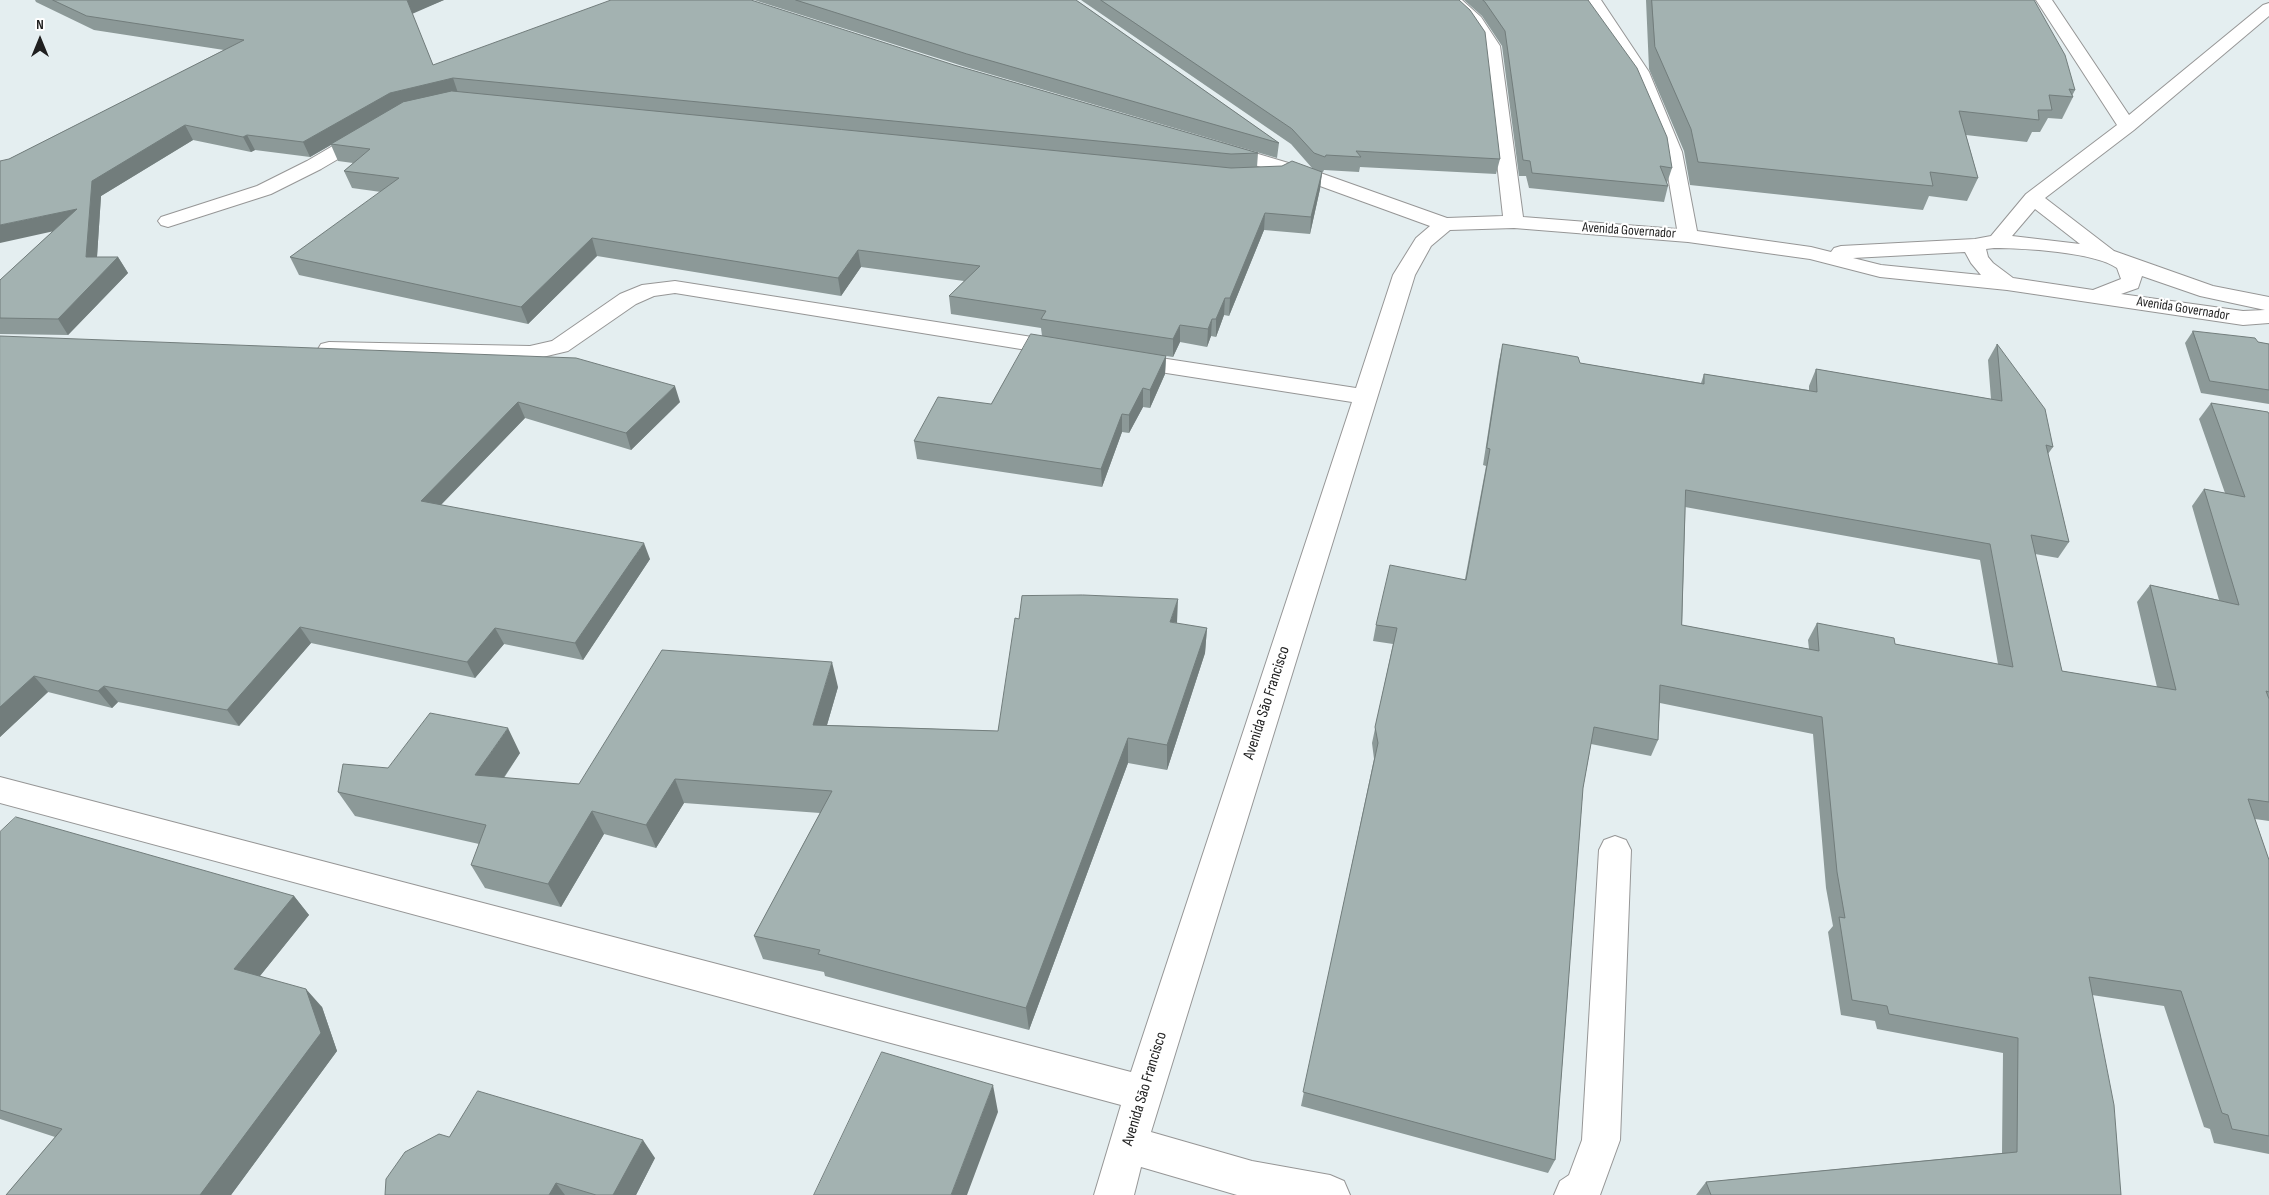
<!DOCTYPE html>
<meta charset="utf-8">
<style>
body{margin:0}
#map{position:relative;width:2269px;height:1195px;overflow:hidden;background:#e4eef0;font-family:"Sofia Sans Condensed",sans-serif}
canvas{display:block}
.north{position:absolute;left:15px;top:15px;width:50px;height:50px;-webkit-text-stroke:4px #fff;paint-order:stroke;rotate:0deg;font-size:14px;font-weight:700;line-height:20px;text-align:center;color:#1f1f1f}
.north::after{content:'';display:block;margin:auto;width:18px;height:22px;background:#1f1f1f;clip-path:polygon(50% 0,100% 100%,50% 72%,0 100%)}
</style>
<div id="map">
<canvas width="2269" height="1195"></canvas>
<div class="north">N</div>
</div>
<script>
const g = document.querySelector('canvas').getContext('2d');
g.lineJoin = 'round';
function strokePath(path, color, width, dash) { g.strokeStyle = color; g.lineWidth = width; g.lineCap = dash ? 'butt' : 'round'; g.setLineDash(dash || []); g.stroke(path); }
function fillPath(path, color) { g.fillStyle = color; g.fill(path, 'evenodd'); }
function drawText(font, color, halo, rows, align = 'center') {
  g.font = font + ' "Sofia Sans Condensed",sans-serif'; g.lineWidth = 4.5; g.setLineDash([]); g.textBaseline = 'middle'; g.strokeStyle = halo; g.fillStyle = color; for (const [text, x, y, turn = 0] of rows) {
    g.save(); g.translate(x, y); g.rotate((+turn || 0) * Math.PI / 180); g.textAlign = isNaN(turn) ? turn : align; if (halo) g.strokeText(text, 0, 0); g.fillText(text, 0, 0); g.restore();
  }
}
const minor = new Path2D(`
 M1444 0H1462L1481 17 1500 46 1523 217 1677 229 1664 152 1631 72 1585 0H1601L1649 72 1682 152 1697 231 1811 247 1831 252 1834 248 1841 246 1975 239 1991 236 2026 194 2117 125 2036 0H2052L2129 115 2263 5 2269 3V16L2134 130 2045 198 2114 251 2213 286 2269 297V323L2243 325 2007 290 1880 277 1810 259 1688 242 1514 228 1450 230 1431 246 1415 275 1151 1132 1252 1161 1330 1175 1344 1181 1350 1195H1237L1141 1167 1134 1195H1094L1121 1105 0 803V777L1131 1072 1352 402 1128 367 1120 365 1117 360 1120 355 1128 353 1356 388 1393 275 1416 238 1430 226 1298 178 1214 153 1212 149 1214 145 1221 143 1228 145 1312 170 1447 218 1503 216 1484 46 1469 23ZM2035 209 2080 244 2012 236ZM1994 248C2022 248 2095 252 2117 268L2121 279 2093 290 2013 278 1993 263 1988 257 1986 249ZM1965 252 1971 263 1981 275 1881 265 1853 258ZM2142 276 2200 296 2265 310 2243 311 2121 294 2138 288Z
 M367 128 374 130 376 134 374 138 321 169 271 194 168 227 161 225 158 221 161 217 257 186 307 161 360 130Z
 M675 281 1064 342 1072 344 1075 349 1072 354 1064 356 675 293 654 296 636 304 568 351 530 360 329 356 321 354 318 349 321 344 329 342 530 346 552 341 620 294 642 285Z
 M1615 836 1626 840 1631 850 1620 1140 1600 1195H1554L1560 1181 1569 1175 1582 1140 1599 850 1604 840Z`);
const wall = new Path2D(`
 M35 0H444L412 13 433 65H954L1258 153 1257 167 1312 168 1291 144 1081 0H1459L1500 159 1496 174 1360 167 1359 172 1324 170 1323 172H1322L1320 189 1310 234 1264 230 1229 316 1224 315 1216 337 1211 336 1207 347 1180 342 1173 357 1166 356 1165 374 1150 408 1143 407 1129 433 1122 432 1102 487 917 459 914 441 991 404 1042 336 1041 328 951 314 949 296 964 281 861 267 841 296 597 256 528 324 299 275 290 257 381 192 352 188 344 171 353 163 338 161 331 145 310 157 255 150 251 152 193 140 101 196 97 257H118L128 273 68 335 0 334V280L52 232 9 159 224 50 94 30 36 2Z
 M754 0H1076L1279 143 1277 158 969 68Z
 M1464 0H1588L1672 168 1667 183 1668 186 1664 202 1529 188 1526 176H1519L1502 46 1482 16Z
 M1646 0H2034L2075 90 2072 96 2073 97 2062 119 2048 118 2040 132H2032L2027 142 1966 135 1978 178 1967 201 1929 196 1923 210 1690 185 1684 151 1649 69Z
 M2193 331 2269 344V404L2201 393 2185 343Z
 M0 336 680 402 631 450 525 418 441 505 650 559 583 660 504 644 475 678 311 643 239 726 118 702 112 708 48 692 0 737Z
 M1503 344 1580 363 1701 383 1704 374 1809 390V386L1816 369 1991 399 1988 360 1997 344 2053 447 2048 454 2069 542 2058 558 2035 554 2062 671 2157 687 2137 602 2150 585 2219 600 2192 506 2204 489 2225 493 2199 419 2211 403 2269 414V821L2255 819 2269 860V1154L2214 1143 2210 1129 2204 1127 2164 1006 2092 995 2121 1195H1696L1706 1182 2002 1153 2003 1053 1877 1029 1875 1021 1841 1015 1828 932 1833 926 1826 888 1813 734 1660 703 1658 740 1651 756 1591 744 1583 788 1555 1160 1548 1173 1301 1106 1374 759 1372 743 1393 644 1373 641 1376 625 1465 579 1486 466 1483 465 1499 361ZM1685 507 1980 560 1998 664 1895 644 1817 623 1808 640 1809 649 1682 625Z
 M1019 619 1177 624 1207 628 1205 653 1167 770 1128 763 1029 1030 825 976 824 972 763 959 754 936 820 813 684 803 656 848 604 834 561 907 485 888 471 865 479 844 355 816 338 792 388 768 520 753 504 778 579 784 838 687 827 725 998 731Z
 M0 832 294 896 309 915 260 976 322 1007 337 1051 231 1195H6L55 1137 0 1119Z
 M449 1137 655 1158 636 1195H385Z`);
const shadedWall = new Path2D(`
 M407 0H444L412 14Z
 M453 78 458 93 396 107 310 157 303 142 390 93Z
 M185 125 193 140 101 196 96 272 86 257 92 181Z
 M247 135 255 150 251 152 243 137Z
 M1322 172 1320 189 1310 234 1311 217Z
 M77 209 86 224 0 243V225Z
 M1265 213 1264 230 1229 316 1230 298Z
 M592 238 597 256 528 324 521 307Z
 M858 250 861 267 841 296 838 278Z
 M118 257 128 273 68 335 58 319Z
 M1225 298 1224 315 1216 337V319Z
 M1212 319 1211 336 1207 347 1208 329Z
 M1180 325V342L1173 357V339Z
 M1166 356 1165 374 1150 408V390Z
 M675 386 680 402 631 450 626 433Z
 M1143 388V407L1129 433V415Z
 M518 402 525 418 429 517 421 501Z
 M1122 414V432L1102 487 1101 469Z
 M644 543 650 559 583 660 575 643Z
 M1178 599 1177 623 1170 622Z
 M300 627 311 643 239 726 227 710Z
 M495 628 504 644 475 678 467 662Z
 M1207 628 1205 653 1167 770V745Z
 M832 662 838 687 820 749 813 725Z
 M34 676 48 692 0 737V707Z
 M104 686 118 702 112 708 98 691Z
 M508 728 520 753 489 799 475 775Z
 M1128 738V763L1029 1030 1026 1008Z
 M675 779 684 803 656 848 646 825Z
 M592 811 604 834 561 907 548 884Z
 M294 896 309 915 251 987 234 969Z
 M306 989 322 1007 337 1051 231 1195H200Z
 M993 1085 998 1112 967 1195H951Z
 M643 1140 655 1158 636 1195H613Z
 M556 1183 565 1195H549Z`);
const building = new Path2D(`
 M53 0H407L433 65 611 0H751L954 65 1258 153 1231 154 453 78 390 93 303 142 247 135 243 137 185 125 92 181 86 257H118L58 319 0 318V280L77 209 0 225V161L9 159 244 40 87 16Z
 M796 0H1076L1279 143 967 54Z
 M1101 0H1459L1470 10 1485 32 1500 159 1356 151 1361 157 1326 155 1325 157 1314 153 1292 129Z
 M1483 0H1588L1637 68 1667 137 1672 168 1660 166 1668 186 1532 173 1530 161 1523 160 1505 31 1485 2Z
 M1652 0H2034L2065 55 2075 90 2069 89 2073 97 2049 95 2052 110H2038L2039 120 1959 111 1978 178 1930 172 1933 186 1698 162 1691 129 1655 47Z
 M452 91 1231 168 1282 166 1292 161 1322 172 1311 217 1265 213 1230 298H1225L1216 319H1212L1208 329 1180 325 1173 339 1041 319 1046 311 949 296 980 266 858 250 838 278 592 238 521 307 290 257 399 178 344 171 370 149 331 144 403 102Z
 M2193 331 2255 338 2258 342 2269 344V390L2210 381Z
 M1031 334 1166 356 1150 390 1143 388 1129 415 1122 414 1101 469 914 441 938 397 991 404Z
 M0 336 576 358 675 386 626 433 518 402 421 501 644 543 575 643 495 628 467 662 300 627 227 710 104 686 98 691 34 676 0 707Z
 M1503 344 1578 357 1580 363 1704 384V374L1817 392 1816 369 2002 401 1997 344 2045 409 2053 447 2046 445 2069 542 2031 535 2062 671 2176 690 2150 585 2239 605 2204 489 2245 497 2211 403 2268 412 2269 414V692L2266 691 2269 699V802L2248 799 2269 860V1136L2232 1129 2228 1115 2222 1113 2181 991 2089 977 2114 1105 2121 1195H1711L1706 1182 2017 1152 2018 1038 1889 1014 1887 1006 1852 1000 1839 917 1845 918 1837 872 1822 717 1660 685 1658 740 1594 727 1583 788 1555 1160 1303 1092 1378 743 1375 727 1397 628 1376 625 1390 565 1466 580 1490 449 1487 448ZM1686 490 1990 544 2013 667 1895 644 1894 638 1817 623 1819 651 1682 625Z
 M1083 595 1178 599 1170 622 1207 628 1167 745 1128 738 1026 1008 818 954 820 950 754 936 832 791 675 779 646 825 592 811 548 884 471 865 486 825 338 792 343 764 388 768 430 713 508 728 475 775 579 784 662 650 832 662 813 725 998 731 1015 618 1019 619 1022 596Z
 M16 817 294 896 234 969 306 989 321 1033 200 1195H6L62 1129 0 1110V832Z
 M882 1052 993 1085 951 1195H814Z
 M478 1091 643 1140 613 1195H596L556 1183 549 1195H385L386 1179 405 1152 439 1134 449 1137Z`);
const farStreetnames = [
 ["Avenida Governador",1629,231,4],
 ["Avenida Governador",2183,309,9]
];
const streetNames = [
 ["Avenida São Francisco",1267,703,-72],
 ["Avenida São Francisco",1145,1089,-73]
];
strokePath(minor, '#969696', 2);
fillPath(minor, '#fff');
fillPath(wall, '#8c9998');
fillPath(shadedWall, '#727d7c');
fillPath(building, '#a3b2b1');
strokePath(building, '#727d7c', 1);
drawText('14px', '#1f1f1f', '#fff', farStreetnames);
drawText('16px', '#1f1f1f', '#fff', streetNames);
</script>
